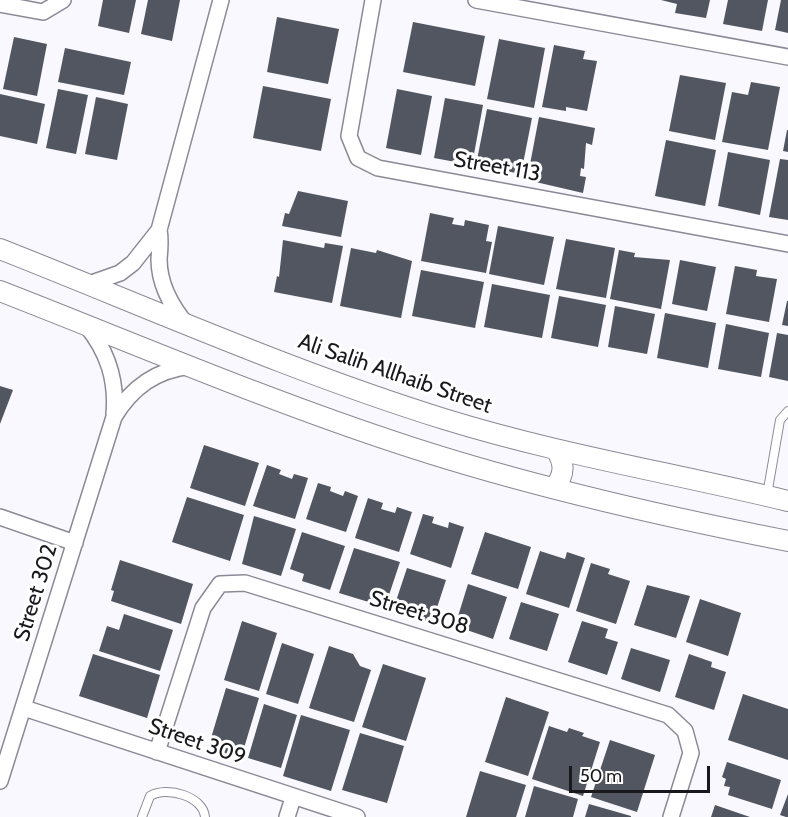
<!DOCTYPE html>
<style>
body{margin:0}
#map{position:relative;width:788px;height:817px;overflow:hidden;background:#f9f8fe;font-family:Cabin,sans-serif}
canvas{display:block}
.scale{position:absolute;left:569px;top:766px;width:141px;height:27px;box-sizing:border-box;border:3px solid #19181d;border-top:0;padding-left:8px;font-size:18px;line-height:21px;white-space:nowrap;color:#19181d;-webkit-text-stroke:4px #fff;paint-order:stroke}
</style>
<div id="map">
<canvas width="788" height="817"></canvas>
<div class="scale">50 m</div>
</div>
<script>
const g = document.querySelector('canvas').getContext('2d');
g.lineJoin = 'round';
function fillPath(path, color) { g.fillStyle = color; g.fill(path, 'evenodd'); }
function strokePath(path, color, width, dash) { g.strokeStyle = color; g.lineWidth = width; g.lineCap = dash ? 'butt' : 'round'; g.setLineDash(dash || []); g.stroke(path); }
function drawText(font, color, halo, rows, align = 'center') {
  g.font = font + ' Cabin,sans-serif'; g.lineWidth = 6; g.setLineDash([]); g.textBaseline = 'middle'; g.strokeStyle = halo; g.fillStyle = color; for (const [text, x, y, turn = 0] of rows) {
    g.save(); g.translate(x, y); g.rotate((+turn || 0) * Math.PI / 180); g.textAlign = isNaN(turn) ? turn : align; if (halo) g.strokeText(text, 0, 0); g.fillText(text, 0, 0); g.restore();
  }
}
const building = new Path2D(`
 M103 0H136L129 33 98 26Z
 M148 0H180L172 41 141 34Z
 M661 0H710L706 18 675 13 677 4Z
 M728 0H768L762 31 723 24Z
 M781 0H788V33L775 30Z
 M277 17 339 29 328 84 267 72Z
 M413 22 485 36 475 86 403 72Z
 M14 37 47 44 37 96 3 89Z
 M499 39 545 48 534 108 487 99Z
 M554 45 585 51 583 59 597 61 587 111 566 107V111L542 107Z
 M65 48 131 62 124 95 58 82Z
 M680 75 726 83 715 140 669 131Z
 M751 82 780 87 768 150 722 142 732 92 748 95Z
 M263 86 331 99 321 151 253 138Z
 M58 89 88 95 76 154 46 148Z
 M397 89 432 96 421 155 386 148Z
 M0 94 45 104 37 144 0 136Z
 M96 97 128 104 117 160 85 154Z
 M445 98 483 105 472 165 434 158Z
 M487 109 532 118 521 174 476 165Z
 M539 117 595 128 592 145 586 143 584 169 581 168 580 176 586 177 583 193 527 180Z
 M787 130H788V152L783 151Z
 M666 140 716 150 705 206 655 196Z
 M728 152 770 160 760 215 718 206Z
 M780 159 788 160V220L769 217Z
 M298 191 348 201 341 237 282 226 285 213 289 214Z
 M430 213 454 218 452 224 464 226 465 220 489 225 486 241 492 242 486 273 421 261Z
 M498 226 554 237 544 285 489 274Z
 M566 239 615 248 606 298 556 289Z
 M283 240 324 248 325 243 343 246 332 303 274 292 277 276 279 277Z
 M351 248 376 253 377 250 412 261 401 318 340 306Z
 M619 250 635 253 634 257 670 260 661 309 610 299Z
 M680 260 716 267 707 311 672 304Z
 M735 266 757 270 756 276 777 279 769 322 726 314Z
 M421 270 484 282 475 328 412 316Z
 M492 284 550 295 542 338 484 327Z
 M559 296 606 305 598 347 551 338Z
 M787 301H788V326L782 325Z
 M615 306 655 314 647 354 608 347Z
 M665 313 716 323 708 368 657 358Z
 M726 324 769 333 761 377 718 369Z
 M777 333 788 335V381L769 377Z
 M0 386 13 390 0 424Z
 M204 445 259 463 245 506 190 488Z
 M267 465 281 470 279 474 292 479 294 474 308 478 295 519 253 506Z
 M318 483 331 487 330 491 343 496 345 491 358 496 346 532 306 519Z
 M187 497 244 515 230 561 172 542Z
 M368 498 383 503 381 509 395 513 397 507 412 512 399 552 355 538Z
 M423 514 434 517 432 523 448 528 449 522 464 527 451 568 410 554Z
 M254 516 296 529 281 576 242 564Z
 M302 532 345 546 330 590 302 581 304 574 290 569Z
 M485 532 531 547 518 589 471 574Z
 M354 548 400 562 385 607 339 593Z
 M540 551 565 559 567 552 585 558 569 608 526 594Z
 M120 560 193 584 181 624 111 601 114 591 111 590Z
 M591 563 610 569 608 574 630 581 616 624 576 611Z
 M407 568 446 580 432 623 393 610Z
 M468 584 507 597 493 639 455 626Z
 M647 585 690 596 676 638 634 625Z
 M700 599 741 613 728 656 686 642Z
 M521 602 559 614 547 651 509 639Z
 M124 614 173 630 160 671 99 651 107 626 119 630Z
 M242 621 277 633 259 691 224 680Z
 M582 621 608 629 605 638 618 642 607 675 568 662Z
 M282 643 314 654 298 704 266 694Z
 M329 646 353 654 360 666 371 670 354 722 309 708Z
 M631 648 670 660 660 692 621 679Z
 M93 654 160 675 147 718 79 696Z
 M689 654 712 662 711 667 726 672 714 710 675 697Z
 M383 664 426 678 406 741 362 727Z
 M226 688 259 698 241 758 208 748Z
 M743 694 788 709V760L728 740Z
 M506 697 549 712 528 776 485 762Z
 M264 704 297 715 281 768 248 758Z
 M301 715 350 730 331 791 283 776Z
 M549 726 567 732 569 728 584 733 582 736 600 742 583 796 532 779Z
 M360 733 404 746 387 803 342 790Z
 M610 740 655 755 637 812 591 797Z
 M727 762 781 780 772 809 728 795 730 787 724 786 726 779 722 777Z
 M480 771 526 785 516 817H466Z
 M534 786 578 799 573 817H525Z
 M788 794V817H786L780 815Z
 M589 804 631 816V817H585Z
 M715 805 750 817H711Z`);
const service = new Path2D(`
 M767 495 780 420 788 411
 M142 817 150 796C167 786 203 796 205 817`);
const minor = new Path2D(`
 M373 0 349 136 358 158 378 168 788 244
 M476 0 788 57
 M0 4 43 12 63 0
 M159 230C161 240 160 249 159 259 159 285 171 306 187 325
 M89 284 120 273 133 263 159 230 221 0
 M86 325C108 352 117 380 114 414
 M0 517 75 543
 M24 708 357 817
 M157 752 203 608 220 584 245 583 668 715 685 731 691 753 671 817
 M0 781 114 417C132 387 156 370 191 366
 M287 817 293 798`);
const tertiary = new Path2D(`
 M0 249C147 307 293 372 444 419 557 454 673 473 788 501
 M0 291C136 344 271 402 410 447 533 487 661 516 788 541
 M554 488C565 475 565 463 556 450`);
const streetNames = [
 ["Street 113",497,167,10],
 ["Ali Salih Allhaib Street",395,374,19],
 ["Street 302",36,593,-73],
 ["Street 308",419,613,17],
 ["Street 309",197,742,19]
];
fillPath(building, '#515661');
strokePath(service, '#8c8996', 10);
strokePath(minor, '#8c8996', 18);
strokePath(tertiary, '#8c8996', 22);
strokePath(service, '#fff', 8);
strokePath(minor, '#fff', 15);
strokePath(tertiary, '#fff', 20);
drawText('22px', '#19181d', '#fff', streetNames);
</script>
